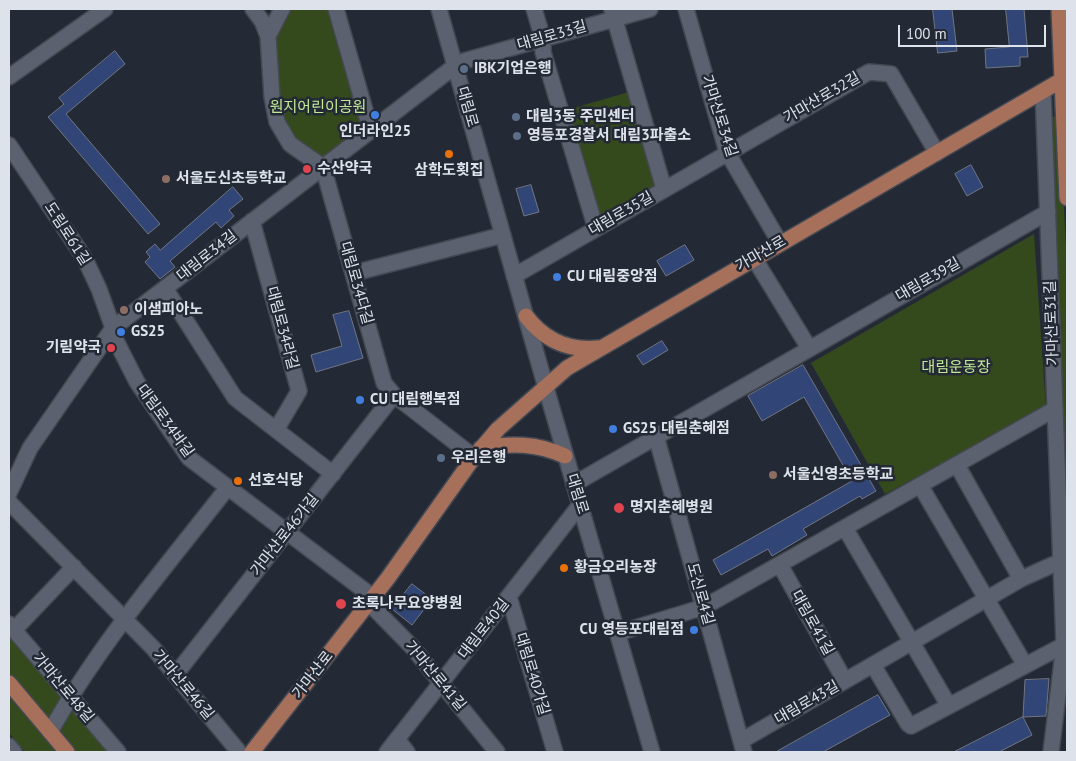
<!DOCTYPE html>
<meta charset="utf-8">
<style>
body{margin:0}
#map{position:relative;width:1076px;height:761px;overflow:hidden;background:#242a35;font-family:"PT Sans",sans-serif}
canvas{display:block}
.frame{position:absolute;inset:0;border:10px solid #dee2ea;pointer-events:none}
.scale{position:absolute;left:898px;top:25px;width:148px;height:22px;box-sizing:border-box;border:2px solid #dee2ea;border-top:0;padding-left:6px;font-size:15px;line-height:18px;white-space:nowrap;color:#dee2ea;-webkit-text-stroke:4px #242a35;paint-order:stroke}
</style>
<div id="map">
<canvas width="1076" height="761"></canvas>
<div class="frame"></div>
<div class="scale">100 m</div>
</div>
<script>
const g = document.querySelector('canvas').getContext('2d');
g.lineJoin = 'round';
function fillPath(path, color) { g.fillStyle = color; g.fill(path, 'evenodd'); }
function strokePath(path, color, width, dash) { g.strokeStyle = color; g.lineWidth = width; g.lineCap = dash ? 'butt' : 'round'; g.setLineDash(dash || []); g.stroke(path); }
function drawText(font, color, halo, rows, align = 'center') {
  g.font = font + ' "PT Sans","Noto Sans KR",sans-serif'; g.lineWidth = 5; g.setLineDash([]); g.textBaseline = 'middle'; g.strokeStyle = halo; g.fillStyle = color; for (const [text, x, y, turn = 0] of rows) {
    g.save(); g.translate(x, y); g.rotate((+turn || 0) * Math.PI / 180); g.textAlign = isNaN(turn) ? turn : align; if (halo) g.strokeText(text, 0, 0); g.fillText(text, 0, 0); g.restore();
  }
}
const green = new Path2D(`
 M285 9H331L365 128 321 160 300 149 281 124 272 37Z
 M629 92 656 187 600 220 567 110Z
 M1049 117H1059L1067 266V557Z
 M1034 234 1046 409 885 494 811 363Z
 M9 636 109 752H25L9 733Z`);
const building = new Path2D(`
 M933 9H952L957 51 938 53Z
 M1006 9H1024L1028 57H1020V66L986 68 985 49 1009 47Z
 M115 51 125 64 66 114 160 224 148 234 48 117 64 104 59 98Z
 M971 165 983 187 967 196 955 174Z
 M531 185 539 212 524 216 516 189Z
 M233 187 243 199 229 210 234 216 221 228 216 222 170 261 175 267 160 279 145 262 150 257 146 252 155 244 160 250Z
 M685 245 694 260 666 276 657 261Z
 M349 311 363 358 316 372 311 355 342 346 333 315Z
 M662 341 668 350 643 365 637 356Z
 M803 365 876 491 862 499 860 496 803 529 807 535 772 556 768 549 721 575 713 560 852 481 804 397 762 421 748 396Z
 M412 584 432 599 412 625 392 609Z
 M1049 679 1046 716 1023 717 1025 680Z
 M878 695 890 715 823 752H776Z
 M1023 717 1032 735 999 752H954Z`);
const minor = new Path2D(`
 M253 9 262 21 268 36 272 97 277 122 290 144 323 167 384 383 394 395 474 457
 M336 9 371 131
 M439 9 546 388 652 752
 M534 9 543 39V52L596 229
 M686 9 727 152 780 243
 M612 10 664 189
 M268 36 282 9
 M9 77 105 9
 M1043 91 1064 645 1051 752
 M9 145 85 259 99 289 113 328 114 337 137 382 189 458 373 597
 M252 221 299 391 276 430
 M754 258 809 348
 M354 273 503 235
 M514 276 869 72 891 74 937 153
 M165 288 235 398 333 474
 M656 436 744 752
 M957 465 1021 579
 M574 484 1048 212
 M920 485 1025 665
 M9 493 30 448 113 328 455 66 464 61 650 9
 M9 502 154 649 239 752
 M845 528 949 706
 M780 565 845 681
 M509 597 555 752
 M369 603 413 648 497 752
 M9 624 118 752
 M14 630 74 567
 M618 633 704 607 1055 409
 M873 665 908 724 911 726 1064 645
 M176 674 394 395
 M50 732C99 644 166 567 228 487
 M397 739 407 752
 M741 741 1021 579 1061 561
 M9 746 14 752
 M387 752 580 505`);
const major = new Path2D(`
 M1059 9 1067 198
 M526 316C544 340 568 351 598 348
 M481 448C511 443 537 443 565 456
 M9 683 67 752
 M252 752 388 578 474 457 498 429 567 368 1067 77`);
const markers = [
 [464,69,5,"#5c6f8a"],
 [375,115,5,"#3f7fe0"],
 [516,117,5,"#5c6f8a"],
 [517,136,5,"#5c6f8a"],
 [449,154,5,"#e8710a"],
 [307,169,5,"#e0444e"],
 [166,179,5,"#8d6e63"],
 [557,277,5,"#3f7fe0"],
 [124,310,5,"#8d6e63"],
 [121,332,5,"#3f7fe0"],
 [111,348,5,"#e0444e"],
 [360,400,5,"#3f7fe0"],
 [613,429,5,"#3f7fe0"],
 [441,458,5,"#5c6f8a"],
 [773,475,5,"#8d6e63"],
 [238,481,5,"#e8710a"],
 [619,508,6,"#e0444e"],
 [564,568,5,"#e8710a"],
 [341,604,6,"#e0444e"],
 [694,630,5,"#3f7fe0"]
];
const streetNames = [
 ["대림로33길",552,36,-16],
 ["가마산로32길",822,98,-30],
 ["대림로",467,107,74],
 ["가마산로34길",719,116,72],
 ["대림로35길",621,214,-30],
 ["도림로61길",67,234,57],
 ["가마산로",761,254,-30],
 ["대림로34길",207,256,-38],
 ["대림로39길",928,280,-30],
 ["대림로34다길",356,283,74],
 ["가마산로31길",1052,323,-92],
 ["대림로34라길",282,328,75],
 ["대림로34바길",165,421,54],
 ["대림로",577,494,73],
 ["가마산로46가길",285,535,-52],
 ["도신로4길",700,594,74],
 ["대림로41길",812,623,61],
 ["대림로40길",484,629,-52],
 ["대림로40가길",532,674,73],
 ["가마산로",313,675,-52],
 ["가마산로41길",435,676,50],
 ["가마산로46길",183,685,50],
 ["가마산로48길",63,688,50],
 ["대림로43길",807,703,-30]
];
const poiNames = [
 ["IBK기업은행",474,69],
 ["대림3동 주민센터",526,117],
 ["인더라인25",375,132,"center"],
 ["영등포경찰서 대림3파출소",527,136],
 ["수산약국",317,169],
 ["삼학도횟집",449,171,"center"],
 ["서울도신초등학교",176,179],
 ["CU 대림중앙점",567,277],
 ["이샘피아노",134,310],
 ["GS25",131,332],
 ["기림약국",101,348,"right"],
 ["CU 대림행복점",370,400],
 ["GS25 대림춘혜점",623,429],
 ["우리은행",451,458],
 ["서울신영초등학교",783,475],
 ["선호식당",248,481],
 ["명지춘혜병원",630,508],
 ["황금오리농장",574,568],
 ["초록나무요양병원",352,604],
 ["CU 영등포대림점",684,630,"right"]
];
const parkNames = [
 ["원지어린이공원",318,108],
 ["대림운동장",956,368]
];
fillPath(green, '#354a1c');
fillPath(building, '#314676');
strokePath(building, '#6f7683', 1);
strokePath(minor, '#434852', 18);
strokePath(major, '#434852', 18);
strokePath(minor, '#5b616e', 15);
strokePath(major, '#a6705b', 15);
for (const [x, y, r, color] of markers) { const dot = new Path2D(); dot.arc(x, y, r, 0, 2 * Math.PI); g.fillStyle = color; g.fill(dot); strokePath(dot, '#242a35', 2); }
drawText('15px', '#dee2ea', '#242a35', streetNames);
drawText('bold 15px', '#dee2ea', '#242a35', poiNames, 'left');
drawText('15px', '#c0e895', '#242a35', parkNames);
</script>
